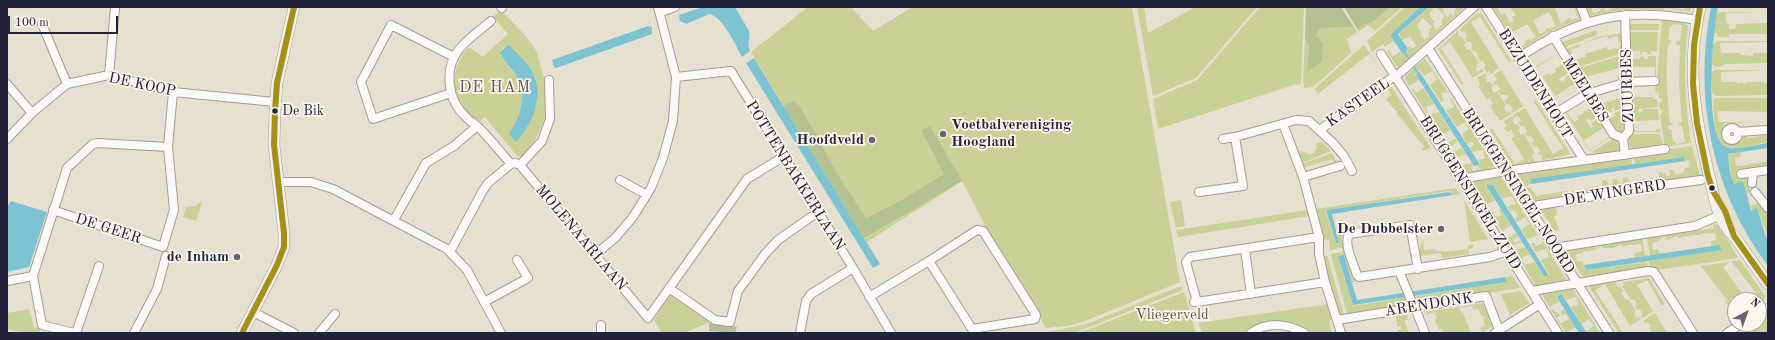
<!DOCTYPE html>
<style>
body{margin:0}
#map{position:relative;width:1775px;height:340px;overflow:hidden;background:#e6e0d0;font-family:"Old Standard TT",serif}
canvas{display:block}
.frame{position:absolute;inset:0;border:8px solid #22223b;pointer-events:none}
.north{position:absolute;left:1727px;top:292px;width:40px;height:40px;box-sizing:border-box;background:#fbf7ec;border:1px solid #a4a2a5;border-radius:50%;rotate:41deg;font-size:11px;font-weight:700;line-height:16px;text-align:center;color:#22223b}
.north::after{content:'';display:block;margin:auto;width:14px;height:18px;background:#67646f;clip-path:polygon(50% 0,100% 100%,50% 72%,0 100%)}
.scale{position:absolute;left:8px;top:16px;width:110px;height:18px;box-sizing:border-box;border:2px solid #22223b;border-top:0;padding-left:5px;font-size:12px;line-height:14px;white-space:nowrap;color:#22223b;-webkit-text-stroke:3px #fbf7ec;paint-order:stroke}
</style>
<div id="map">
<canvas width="1775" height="340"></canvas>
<div class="frame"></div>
<div class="north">N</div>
<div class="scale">100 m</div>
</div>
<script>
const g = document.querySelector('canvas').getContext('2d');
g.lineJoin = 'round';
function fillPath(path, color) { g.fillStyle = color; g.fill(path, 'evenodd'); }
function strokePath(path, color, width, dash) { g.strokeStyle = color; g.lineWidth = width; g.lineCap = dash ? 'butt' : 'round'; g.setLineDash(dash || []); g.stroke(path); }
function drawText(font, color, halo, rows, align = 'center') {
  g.font = font + ' "Old Standard TT",serif'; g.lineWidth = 3.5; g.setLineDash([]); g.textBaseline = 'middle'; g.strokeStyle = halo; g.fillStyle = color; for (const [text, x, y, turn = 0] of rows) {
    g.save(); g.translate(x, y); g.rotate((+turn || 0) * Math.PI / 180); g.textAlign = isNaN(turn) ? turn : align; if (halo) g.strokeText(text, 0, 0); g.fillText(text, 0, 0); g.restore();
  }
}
const green = new Path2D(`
 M808 7H851L858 15 860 14V17L873 31 913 7H1132L1180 282 1085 321 1072 325 1046 328 983 224 984 223 962 181 867 242 751 52Z
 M1137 7H1144L1148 33 1195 7H1257L1196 78 1153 96Z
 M1260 7H1304L1301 84 1297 85 1296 84 1158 129 1153 99 1197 80Z
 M1390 7H1402L1375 31 1368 25 1359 31 1357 29 1368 23 1371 24Z
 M1405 7H1420L1390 35 1396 44 1393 41 1385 47 1383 44 1372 52 1367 41Z
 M1429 7H1434L1429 14 1432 20 1435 21 1433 23 1436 30 1442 25V19L1445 16 1436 7H1443L1444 13 1447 17 1451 14 1453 16 1454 15 1456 7 1464 8 1399 67H1397L1387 51 1389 50 1392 56 1400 52 1404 54 1408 50 1407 47 1410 46 1412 49 1416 46 1410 36 1402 40 1399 34ZM1423 18 1432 27 1429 30V36L1424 40 1420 34 1423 32 1420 31 1417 25 1421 21 1420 20Z
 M1493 7H1497L1501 15 1505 13 1510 23 1514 21 1512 17 1516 15 1511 9 1514 7H1558L1555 8 1561 24 1570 17 1571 20 1578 18 1574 7H1578L1580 15V19L1549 32 1521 49 1518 47ZM1549 12 1556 26 1550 29 1549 28 1546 29V31L1540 34 1533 20ZM1527 24 1536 37 1530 41 1529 38 1525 41 1526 43 1521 47 1513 34 1511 35 1507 29 1510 27 1513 32Z
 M1584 7H1591L1593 13 1600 11V9L1604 8 1605 11 1612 9 1611 7H1615L1616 8 1623 7H1675V8L1684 10 1685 7H1691L1690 12 1665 8 1664 10 1637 9 1615 11 1589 16Z
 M501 10C512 22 527 36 535 49 538 54 539 61 541 67 552 103 547 129 522 157L517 156 485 117 479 122C451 106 447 71 468 48H471L483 57 508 34 493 17ZM507 46C515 54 526 62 532 71 538 81 537 97 536 108L509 133C521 116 527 93 515 74 510 66 501 60 501 50Z
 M1721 12H1768L1726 13V23L1729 24V29H1735L1736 24 1768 23V34H1729V37H1717V33L1714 34 1716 15Z
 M1478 13 1482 14 1511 61 1509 62 1480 17 1471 22 1499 68 1491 74 1489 71 1487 73 1484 68 1486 66 1483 61 1480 62 1476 51 1474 52 1471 48 1473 46 1470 41 1467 42 1465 38 1467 36 1464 31 1461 32 1460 29Z
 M1662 20 1684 23 1688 26C1683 65 1685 104 1691 143L1665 147 1660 115 1662 114V110H1660L1659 103 1662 102V98H1659L1658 90 1656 95 1655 86H1631V97H1654V99H1657L1658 107 1638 109V112H1642V109H1658L1659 120 1632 121V131H1656V129H1660V132H1631V117L1633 116 1634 113H1631L1630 85H1656V79H1630L1629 32H1658L1657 51H1651V54H1647V52H1642V55H1640V51L1630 52 1632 59H1640V57L1644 56V59H1648V56H1656V77H1657ZM1673 24 1682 25 1680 41H1677L1676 45H1680L1679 84 1682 122 1678 123 1679 126H1682L1685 142 1676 144 1675 141 1673 142 1671 129H1668V126L1673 125 1672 123H1670C1667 97 1665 71 1668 45L1670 44 1671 40H1668L1670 26H1672ZM1630 67H1655V78H1630Z
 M1629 24H1659V30H1629Z
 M1354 27 1357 32 1347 39 1351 53 1313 87 1304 88 1303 81 1305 39 1309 47 1307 72 1315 36 1321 28Z
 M1596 30 1597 35 1563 48 1560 43Z
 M1458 31 1459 37 1461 36 1466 43 1464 45 1467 50 1470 49 1479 63 1476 65 1478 67 1475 69 1477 72 1482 69 1484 71 1473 78 1450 42 1441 48 1464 84 1462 85 1438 49Z
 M1622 33 1623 53 1575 68 1564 50 1598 37ZM1607 36 1608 39 1617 36 1619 43 1621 44 1618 49 1616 48 1608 50 1607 47 1585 54 1586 57 1578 59 1576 62 1571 59 1573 57 1571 50 1580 47 1579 44Z
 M1717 41H1768V42L1720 43 1721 53H1740L1741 55 1753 56V53H1768V63L1724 64 1723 66 1715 67 1712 64 1713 45Z
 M1364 45 1383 73 1369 54 1318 94 1314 89Z
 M1559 53 1571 71 1559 79 1562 82 1566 80 1564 78 1568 75 1570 78 1573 76 1584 92 1561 105 1536 66ZM1559 53 1565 63 1555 69 1556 72 1550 75 1549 73 1543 76 1537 67ZM1577 82 1582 92 1561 105 1556 96Z
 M1623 55 1624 78 1589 89 1576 69ZM1619 68 1621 74 1617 76 1618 80 1594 87H1590L1589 82H1587L1586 77Z
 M1425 59 1448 92 1441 93 1444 101 1441 102 1430 85 1437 79 1432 71 1424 76 1420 70 1417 71 1415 75 1419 80 1409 86 1405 78 1406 75Z
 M1501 70 1523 106 1513 113 1511 111 1513 109 1509 104 1507 105 1504 101 1509 97 1507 95H1501L1498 91 1500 89 1497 84 1495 85 1493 83 1497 80 1494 75Z
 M1715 70H1768L1721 72V82H1736L1738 84 1741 82 1744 84 1747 82H1765V84H1768V95L1716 96 1712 93 1711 73Z
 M1485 73 1487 76 1485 77 1487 83 1490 81 1493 86 1491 87 1494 93 1497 91 1506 106 1504 108 1507 113 1509 111 1511 114 1500 121 1490 106 1493 104 1490 98 1487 100 1478 86 1480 84 1477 78Z
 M1389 83 1431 148 1422 151 1421 149 1424 147 1422 143 1420 142 1397 114 1398 111 1395 110 1386 99 1391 95 1389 91 1385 90 1383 94H1372Z
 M1413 88 1416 93 1423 88 1434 104 1426 107 1429 115 1439 112 1450 130 1442 135 1448 143 1455 138 1457 142 1450 147 1454 152 1461 148 1466 154 1458 157 1461 165 1471 163 1473 166 1471 167 1473 171 1477 170V166L1479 171 1467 173 1464 171 1411 89Z
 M1587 97 1599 116 1591 121 1589 118 1586 120 1591 128 1593 126 1591 123 1600 118 1612 136 1590 151 1565 112ZM1587 98 1592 107 1577 117 1579 119 1574 122 1566 111ZM1605 127 1611 136 1590 150 1584 140Z
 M1625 97V107L1615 111 1614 108H1611L1612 112 1603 114 1599 104Z
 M1449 98H1451L1494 165 1493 169 1482 171 1478 166 1480 162 1478 160 1485 158 1483 150 1473 152 1470 148 1474 145 1472 141 1467 144 1462 134 1469 129 1465 122 1457 127 1446 110 1454 107Z
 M1715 98H1768V112L1718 111V121L1721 122H1768L1724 123 1722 136 1727 142 1736 143 1742 137 1747 136V138L1768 135V142C1756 144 1742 149 1730 148 1714 147 1714 113 1713 101Z
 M1536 100 1570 153 1569 155 1542 160 1541 158 1543 156 1541 154 1539 155 1538 153 1540 151 1537 146 1534 148 1531 143 1534 141 1531 136 1528 137 1525 133 1527 131 1524 126 1521 127 1518 122 1521 121 1518 116 1515 117 1513 115 1525 108 1553 154 1563 148 1534 102Z
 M1626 109V130L1623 133H1616L1605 116 1608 115 1609 118 1615 116 1614 113Z
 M1512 116 1514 118 1512 120 1515 125 1517 124 1520 128 1518 130 1521 135 1524 134 1535 153 1532 156 1536 162 1541 161 1539 162 1513 166 1490 130 1492 128 1515 164 1524 159 1511 138 1515 136 1511 130 1508 132 1504 128 1507 126 1504 121 1501 123Z
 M1633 134H1658L1661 136 1663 145 1661 147 1633 150 1629 146V137Z
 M1613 139 1617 140 1621 150 1619 153 1593 155V151Z
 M1321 141 1331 151 1302 163 1299 154 1303 151 1307 154H1313L1317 148 1316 144Z
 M1692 146 1700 176 1639 186 1638 180 1659 178V172H1663V174L1665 173 1666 176 1670 175 1669 170H1673L1676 175 1683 173 1685 168 1690 167 1689 160 1685 161 1684 157 1635 164 1633 155Z
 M1741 152 1740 157 1735 158 1736 166 1747 165 1768 161V166L1738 171 1739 177 1747 176 1750 192 1747 193 1751 206 1758 203 1768 212V237L1757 208 1752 211 1743 182 1734 184 1730 172H1731L1728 155Z
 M1332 153 1337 163 1335 164 1332 159 1303 168 1302 164Z
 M1631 155 1632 165 1530 179 1531 184 1526 185 1527 188 1530 187 1536 196 1567 191 1568 192H1572V190L1578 191 1598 186 1599 188 1602 187V181L1606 180 1609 185 1613 184 1612 179H1616L1620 183 1623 182V178L1627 177 1630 182 1633 181 1634 186 1535 201 1517 173Z
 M1500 175 1538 235 1527 239 1522 229 1530 224 1525 217 1517 222 1515 218 1518 217 1517 213 1513 210 1511 212 1507 206 1516 204 1512 196 1502 198 1493 185 1487 184 1486 186 1495 201 1488 203 1490 212 1493 211 1495 216 1498 217 1501 215 1499 209H1501L1511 225 1503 231 1507 238 1516 233 1518 237 1513 240 1515 243 1521 240 1522 242 1512 246 1470 182 1473 179Z
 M1456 188 1460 194 1453 195 1449 191 1325 210 1336 244 1339 243 1336 231H1340L1345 247 1330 250 1329 239 1325 241 1316 209Z
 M1181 200 1185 226 1176 228 1170 202Z
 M1464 200 1488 239 1470 242Z
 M202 202 196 221 183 217 186 207 196 206 197 203Z
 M1555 205 1557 215 1554 216 1559 230 1554 231 1539 207Z
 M1308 210 1310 216 1178 237 1176 230Z
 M1713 224 1720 226 1738 258 1657 270 1655 268 1650 269 1649 261 1722 249 1719 245 1711 246V241L1716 240 1715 233 1700 234V235H1694L1678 238 1677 236C1673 237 1670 240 1667 240L1666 237 1662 238V239L1659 240V241L1652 243 1653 250 1658 249 1660 254 1650 255 1647 238 1714 228Z
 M1642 238 1645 256 1634 258 1635 253 1642 251 1641 244 1632 245 1631 244 1622 247 1621 244 1613 248H1603L1602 246 1596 247 1597 249 1587 252V251H1583V253L1576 254 1577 261H1582L1587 270 1647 262 1648 269 1584 279 1566 250Z
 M1423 239 1424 250 1435 249 1436 251H1442L1443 252 1468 249V245L1473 244V248L1469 249V254L1442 258 1441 253 1419 256V251Z
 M1542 240 1566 279V280L1536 286 1514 250 1525 247 1530 255 1522 257 1524 265 1534 262 1544 276H1550L1541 260 1549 257 1546 249 1536 252 1531 244 1535 243 1536 246 1542 244Z
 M1346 251 1355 282H1352L1344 255 1338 257 1353 306 1408 297 1411 304 1347 314 1331 254Z
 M1327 255 1344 315 1339 314 1337 311 1322 259Z
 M1740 260 1766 297 1759 304 1758 300 1760 298 1731 261 1723 267 1747 300H1735V316L1725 302 1727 300 1701 266Z
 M1512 276 1520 288 1414 304 1411 297 1507 282 1505 277Z
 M1649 278 1665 304 1662 306 1647 280 1637 285 1653 311 1643 318 1641 315 1643 314 1640 309 1637 310 1635 306 1637 304 1634 299 1631 300 1622 286 1624 285 1623 282Z
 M1617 280 1615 283 1618 287 1620 286 1623 291 1621 293 1626 300 1628 299 1636 311 1634 313 1637 318 1639 317 1641 319 1630 326 1605 284 1596 290V292L1622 331 1619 333 1589 286 1590 285Z
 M1178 287H1182L1183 290 1074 333H1043L1087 324Z
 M1572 288 1573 289 1600 333H1587L1586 331 1594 326 1589 319 1581 324 1571 307 1579 305 1576 297 1566 300 1561 294 1556 297 1560 302 1550 306 1551 309 1542 295V293Z
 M1521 291 1529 303 1510 315 1501 294Z
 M1184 292 1196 333H1079Z
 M671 295H673L708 320V323L684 333H662L654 320Z
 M1482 303 1484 305 1493 326 1482 333 1480 328 1485 326 1483 319 1485 317 1482 316 1478 309 1473 310 1472 306 1458 308 1463 313 1471 333H1444L1442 329 1439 330 1435 320 1437 318 1435 312 1427 315V313L1420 312 1446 309 1451 321 1446 309Z
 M1329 304 1333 319 1329 321 1332 333H1309L1296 326 1249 331 1246 333H1202L1198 323Z
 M29 309 34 328 40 327V333H27L7 329V313Z
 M1553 309 1555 312H1558L1560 316 1557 317 1561 323 1569 319 1566 314 1562 315 1561 311 1564 309 1576 327 1566 333 1551 310Z
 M1655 313 1667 333 1652 332 1649 328 1651 326 1648 322 1645 323 1644 320Z
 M1412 314 1407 315 1408 319 1404 321 1409 333H1398V330L1401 329V326H1397L1396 316Z
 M1768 316V333H1752L1749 328 1756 324H1759V322Z`);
const forest = new Path2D(`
 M1306 7H1341L1354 27 1321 28 1315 36 1323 43 1322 61 1307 72 1309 47 1305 39Z
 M1344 7H1390L1371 24 1368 23 1357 29Z
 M794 101 800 106 838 175 866 218 904 199 944 174 921 130 930 126 962 181 864 238 783 106Z
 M709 322 737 327 735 333 709 331Z`);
const water = new Path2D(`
 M703 7H735L749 31C751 38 746 44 750 51L742 57C736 46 722 15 709 14L686 24 680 21 679 15Z
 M1420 7H1429L1398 34 1408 49 1404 54 1402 53 1390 35Z
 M1711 7H1718C1713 29 1703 137 1726 147 1734 151 1758 144 1768 143V148L1728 154 1730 173 1734 184 1743 181 1751 211 1757 208 1766 237 1768 238V266C1712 191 1693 99 1711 7Z
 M648 26 652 27V34L556 68 554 67 552 60Z
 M507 46H510C517 54 527 62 532 71 545 95 533 124 516 142L509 133C521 117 527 94 516 75 511 67 503 61 500 52Z
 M754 58 864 238 880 264 873 268 746 63Z
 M1419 71 1479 163 1478 165 1474 166 1416 75Z
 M1684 157 1685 161 1531 184 1530 179Z
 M1487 184 1493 185 1549 276H1544L1487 187Z
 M1449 192 1453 195 1332 214 1339 243H1336L1326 210Z
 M11 201 47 212 29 267 7 272V208Z
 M1719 245 1722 250 1587 270 1584 265Z
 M1344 255 1357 300 1505 277 1507 282 1353 305 1338 256Z
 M1561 294 1562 295 1587 333H1579L1557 297Z`);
const stream = new Path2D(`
 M1405 53 1410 60
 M1412 64 1417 72`);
const street = new Path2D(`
 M501 7 502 8
 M1486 7 1584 160
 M1581 7 1587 22
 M661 12 675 7
 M491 21C481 29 469 38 461 47 443 67 447 100 466 117 469 121 474 123 478 127 490 138 500 152 511 164
 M42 24 67 84
 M1553 36 1613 134 1623 138
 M1428 48 1609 333
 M1381 54 1558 333
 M1518 58C1579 17 1624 7 1697 20
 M109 75 115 8
 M676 77 731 71 853 268 891 333
 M7 84 32 113
 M451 93 373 119 361 82 391 25 454 57
 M1554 114 1587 94 1627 82 1655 81
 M1283 124 1303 177 1319 237
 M1726 134a6 6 0 1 1 12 0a6 6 0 1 1-12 0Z
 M1320 130 1365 96 1401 72 1474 7
 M1738 132 1768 130
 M7 139 32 113 67 84 109 75 173 92 275 102
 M1223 139 1235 137
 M1625 155 1623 138 1629 131 1625 15
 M511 164 515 163 520 165 648 318 747 179 783 157
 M520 165 542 141 550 119 549 80
 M1741 174 1768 170
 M1303 177 1340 166
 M1461 179 1506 171 1665 149
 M620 180 647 195
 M279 182H311L333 189 447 249 467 270 501 333
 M1752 183 1753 172
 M1199 192 1243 186 1235 137 1296 120 1309 121 1333 143 1344 156 1352 171
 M1755 192 1768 208
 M1528 207 1655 186 1701 180
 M53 210 163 247 174 210 168 147 173 92
 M394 220 426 163 454 146 477 126
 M1554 248 1695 226 1723 214
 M1245 249 1251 294
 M450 252 482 192 488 183 511 164
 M595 255 616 237 633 217 651 188 663 158 673 121 676 77 658 7
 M1418 269 1410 225 1349 234C1343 245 1354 264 1357 275L1359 277 1490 257 1507 251
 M1399 271 1414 307
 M7 281 33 276
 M1325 282 1341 333
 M669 288 715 320 730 322 738 291 765 254 778 240 818 212
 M1532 291 1648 271 1654 272 1693 333
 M869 297 929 261 972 329 1035 319 1036 315 983 231 977 230 929 261
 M484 302 528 278 517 260
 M1194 302H1197L1325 282 1319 254V237L1190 257 1186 262 1197 302
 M253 312 294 333
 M1417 313 1425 333
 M1759 313 1768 308
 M1337 320 1486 296 1499 330
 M601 325V333
 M74 333 42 325 33 276 67 168 93 144 97 143 168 147
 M76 333 99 266
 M134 333 157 289 166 256
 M319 333 335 314
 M800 333 806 301 811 294 853 268
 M1251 333C1267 322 1287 323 1304 333
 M1495 333 1540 304
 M1727 333 1741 324`);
const secondary = new Path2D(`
 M1700 7C1686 68 1695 119 1710 179 1715 200 1717 220 1734 236L1768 284
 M242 333 277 265 284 247V233L274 145 275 111 277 83 294 7`);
const bus1 = new Path2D(`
 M1700 7 1694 45 1693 84 1697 123 1708 176 1713 191 1725 211 1734 236 1768 284
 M242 333 277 265 284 247V233L274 145 275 111 277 83 294 7`);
const markers = [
 [275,111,3.5,"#22223b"],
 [943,134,4,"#67646f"],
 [872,140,4,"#67646f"],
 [1712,188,3.5,"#22223b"],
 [1441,229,4,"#67646f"],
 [237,257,4,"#67646f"]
];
const busNames = [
 ["De Bik",282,111]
];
const streetNames = [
 ["BEZUIDENHOUT",1535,84,58],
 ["DE KOOP",142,85,12],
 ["ZUURBES",1628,86,-92],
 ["MEELBES",1585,90,58],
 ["KASTEEL",1358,103,-35],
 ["POTTENBAKKERLAAN",795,176,58],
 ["BRUGGENSINGEL-NOORD",1518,191,57],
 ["BRUGGENSINGEL-ZUID",1470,193,58],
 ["DE WINGERD",1615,193,-9],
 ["DE GEER",108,229,18],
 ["MOLENAARLAAN",581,238,50],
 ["ARENDONK",1429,305,-9]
];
const poiNames = [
 ["Voetbalvereniging",951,125,"left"],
 ["Hoogland",951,142,"left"],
 ["Hoofdveld",864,140],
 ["De Dubbelster",1433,229],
 ["de Inham",229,257]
];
const parkNames = [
 ["Vliegerveld",1172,315]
];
const neighbourhoodNames = [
 ["DE HAM",495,88]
];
fillPath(green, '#c9d197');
fillPath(forest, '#b4c291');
fillPath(water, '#7ec3d1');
strokePath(stream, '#7ec3d1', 2);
strokePath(street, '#a19e98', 10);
strokePath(secondary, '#a19e98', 12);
strokePath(street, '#fbfaf8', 8);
strokePath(secondary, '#f4f0ea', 11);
strokePath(bus1, '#a59018', 6);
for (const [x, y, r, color] of markers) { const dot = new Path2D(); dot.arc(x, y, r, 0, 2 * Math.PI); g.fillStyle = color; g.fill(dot); strokePath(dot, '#fbf7ec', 1.5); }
drawText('14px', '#22223b', '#fbf7ec', busNames, 'left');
drawText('15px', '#22223b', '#fbf7ec', streetNames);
drawText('bold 15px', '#22223b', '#fbf7ec', poiNames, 'right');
drawText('15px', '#545b4b', '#fbf7ec', parkNames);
g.letterSpacing = '1px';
drawText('16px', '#68545e', '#fbf7ec', neighbourhoodNames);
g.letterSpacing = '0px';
</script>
